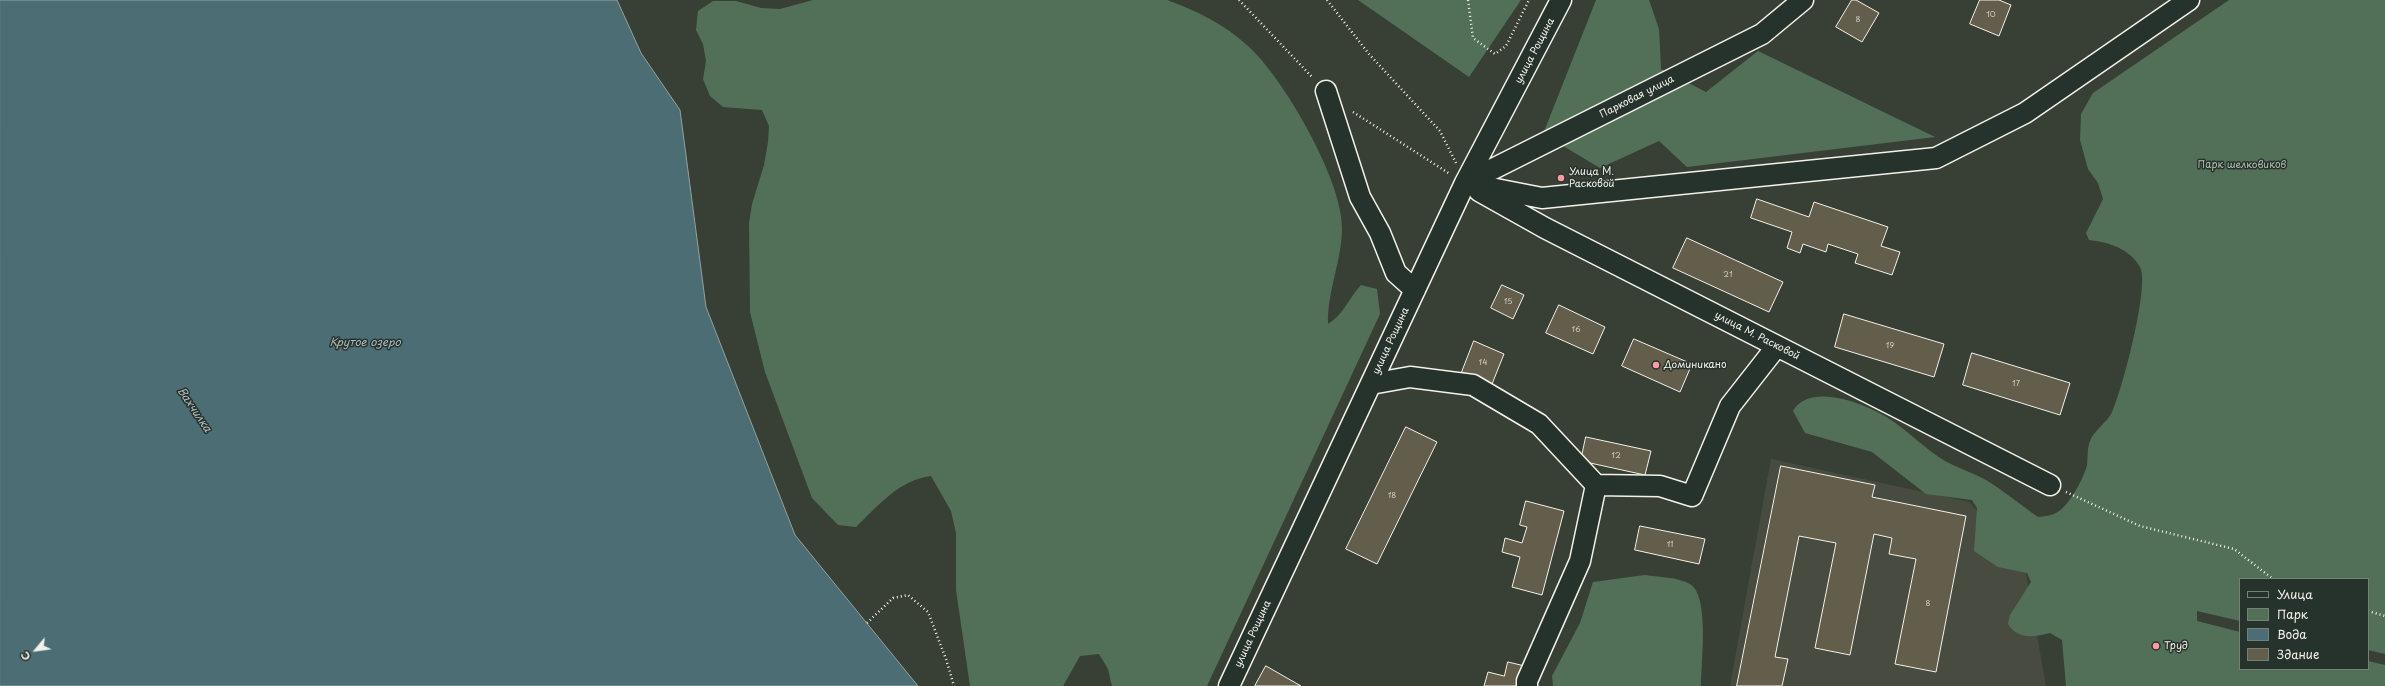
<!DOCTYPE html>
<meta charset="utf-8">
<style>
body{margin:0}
#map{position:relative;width:2385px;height:686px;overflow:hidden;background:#384036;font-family:"Playpen Sans",sans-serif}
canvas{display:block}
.legend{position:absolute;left:2239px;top:578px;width:130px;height:92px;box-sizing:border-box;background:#26332d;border:1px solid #787f78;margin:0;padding:5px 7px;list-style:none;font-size:12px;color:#f4f1e8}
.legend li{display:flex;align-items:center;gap:8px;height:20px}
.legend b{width:20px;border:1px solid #787f78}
.north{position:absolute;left:16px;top:630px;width:40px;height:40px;-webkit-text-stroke:3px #26332d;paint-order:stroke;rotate:241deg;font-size:11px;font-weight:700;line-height:16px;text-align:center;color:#f4f1e8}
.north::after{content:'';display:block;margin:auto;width:14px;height:18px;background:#f4f1e8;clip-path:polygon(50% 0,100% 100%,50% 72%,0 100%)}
</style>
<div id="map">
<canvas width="2385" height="686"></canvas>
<ul class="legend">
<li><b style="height:5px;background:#26332d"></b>Улица</li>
<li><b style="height:11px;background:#527058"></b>Парк</li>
<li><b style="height:11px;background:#4d6d74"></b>Вода</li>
<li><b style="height:11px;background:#635d4c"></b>Здание</li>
</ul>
<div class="north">С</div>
</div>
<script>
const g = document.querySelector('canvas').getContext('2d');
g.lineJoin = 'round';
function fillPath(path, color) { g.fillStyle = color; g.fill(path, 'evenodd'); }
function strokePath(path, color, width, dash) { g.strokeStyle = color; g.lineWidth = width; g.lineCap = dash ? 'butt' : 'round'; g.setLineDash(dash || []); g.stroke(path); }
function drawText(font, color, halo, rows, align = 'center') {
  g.font = font + ' "Playpen Sans",sans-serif'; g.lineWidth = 3; g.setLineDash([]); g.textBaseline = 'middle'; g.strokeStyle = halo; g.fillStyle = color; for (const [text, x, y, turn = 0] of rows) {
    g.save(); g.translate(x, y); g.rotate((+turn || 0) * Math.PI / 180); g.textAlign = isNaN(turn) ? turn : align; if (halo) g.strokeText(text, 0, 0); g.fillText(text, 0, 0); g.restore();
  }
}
const built = new Path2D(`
 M1771 459 1969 502 2024 563 2046 686H1730Z`);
const green = new Path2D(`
 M813 0H1167C1197 11 1224 24 1248 46 1283 77 1343 181 1342 228 1342 261 1327 291 1328 324 1343 315 1349 298 1361 285L1377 289 1380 314 1207 686H1112L1108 669 1099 654 1080 656 1063 686H970L956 590V533L951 511 931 476C899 480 879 505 856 527L838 525 812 498 765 372 750 312 749 223 752 204 764 165 768 142 769 126 762 110 723 107 710 96 703 79 706 61 703 44 696 30 698 11 713 1H736L761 8 780 9Z
 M1358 0H1521L1469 77Z
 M1596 0H1649L1659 29 1661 69 1706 92 1758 51 1935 137 1687 167 1659 141 1600 168 1543 134Z
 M2229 0H2385V654L2368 650V579H2240V621L2197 611V621L2240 632V669H2368V661L2385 665V686H2066L2062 640 2050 633C2034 637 2018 640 2008 624L2010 615 2031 582 2027 573 1998 567 1974 551 1977 508 1972 500 1926 494 1872 452 1805 433 1793 411C1811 380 1872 406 1894 422 1911 434 1927 450 1945 461 1958 468 1973 473 1986 480 2004 491 2021 505 2038 517 2044 516 2051 516 2056 513 2068 508 2084 478 2087 465 2088 458 2087 448 2090 441 2094 430 2107 423 2112 412 2122 391 2150 285 2140 267 2130 249 2109 242 2089 240L2086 233 2103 199 2098 183 2088 169 2080 140 2081 114 2093 93Z
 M1645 575C1658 577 1678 577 1690 584 1710 596 1701 665 1701 686H1553L1552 676 1580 623 1593 582Z`);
const water = new Path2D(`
 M0 0H617L641 53 680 110 706 307 795 535 918 686H0Z`);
const building = new Path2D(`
 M1852 0H1856L1879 13 1862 42 1836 27Z
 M1980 0H1999L2011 5 1999 36 1970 24Z
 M1757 199 1809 217 1814 202 1888 227 1881 246 1900 252 1892 275 1855 263 1858 254 1828 244 1826 252 1803 244 1800 253 1787 248 1792 232 1751 218Z
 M1687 238 1783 282 1769 312 1673 268Z
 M1502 285 1524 295 1513 319 1491 308Z
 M1559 305 1605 327 1593 354 1546 333Z
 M1844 314 1944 344 1934 377 1835 347Z
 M1634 339 1692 364 1680 392 1622 366Z
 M1474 341 1504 354 1492 384 1462 372Z
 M1972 353 2070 383 2060 415 1963 385Z
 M1406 427 1437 442 1377 564 1346 549Z
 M1586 437 1651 451 1645 475 1581 461Z
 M1781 466 1875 485 1872 497 1966 516 1936 672 1895 664 1916 559 1889 554 1892 538 1874 534 1850 655 1815 648 1836 543 1799 536 1775 657 1788 659 1782 686H1737Z
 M1526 501 1564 511 1542 595 1512 587 1520 557 1502 552 1505 538 1522 543 1527 527 1520 525Z
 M1640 526 1705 539 1699 564 1635 550Z
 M1508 662 1529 667 1518 680 1516 686H1484L1488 672 1504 676Z
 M1266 666 1301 686H1255Z`);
const path = new Path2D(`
 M1239 0 1313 78
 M1327 0 1369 54 1440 131 1456 163
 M1468 0 1473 38 1495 54 1506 46 1529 0
 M1353 112 1450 174
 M2066 492 2140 526 2234 549 2273 579
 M2368 611 2385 616
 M867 623 893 598 908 595 928 612 946 659 954 686`);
const minor = new Path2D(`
 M1326 91 1360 197 1380 233 1396 273 1415 290
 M1465 183 1542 198 1936 158 2025 113 2189 0
 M1465 183 1762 34 1803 0
 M1479 191 1545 228 2050 485
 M1371 384 1410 377 1473 385 1539 424 1596 485 1660 486 1692 496 1730 406 1777 346
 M1229 686 1465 183 1561 0
 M1527 686V681L1580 561 1596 485`);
const markers = [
 [1561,178,4,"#ff9aa2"],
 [1656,365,4,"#ff9aa2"],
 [2156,646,4,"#ff9aa2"]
];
const numberNames = [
 ["10",1991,15],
 ["8",1858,20],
 ["21",1728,275],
 ["15",1508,302],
 ["16",1576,330],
 ["19",1890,346],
 ["14",1483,363],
 ["17",2016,384],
 ["12",1616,456],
 ["18",1392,496],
 ["11",1670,545],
 ["8",1928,604]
];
const streetNames = [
 ["улица Рощина",1535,51,-62],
 ["Парковая улица",1637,97,-27],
 ["улица М. Расковой",1757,336,27],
 ["улица Рощина",1391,341,-65],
 ["улица Рощина",1253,634,-65]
];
const parkNames = [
 ["Парк шелковиков",2242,165]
];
const poiNames = [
 ["Улица М.",1569,172],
 ["Расковой",1569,184],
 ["Доминикано",1664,365],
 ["Труд",2164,646]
];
const waterNames = [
 ["Крутое озеро",365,343],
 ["Вахчилка",194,410,56]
];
fillPath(built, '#484c40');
fillPath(green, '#527058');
fillPath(water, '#4d6d74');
strokePath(water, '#90a2a2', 1);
fillPath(building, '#635d4c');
strokePath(building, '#f4f1e8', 1);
strokePath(minor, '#f4f1e8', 23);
strokePath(path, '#f4f1e8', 2.5, [1, 3]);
strokePath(minor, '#26332d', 20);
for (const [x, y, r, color] of markers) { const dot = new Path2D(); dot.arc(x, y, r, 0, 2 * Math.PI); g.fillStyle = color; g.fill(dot); strokePath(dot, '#26332d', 1.5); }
drawText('8px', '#d0ccc1', null, numberNames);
drawText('10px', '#f4f1e8', '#26332d', streetNames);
drawText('10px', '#b3bdae', '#26332d', parkNames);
drawText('10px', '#f4f1e8', '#26332d', poiNames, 'left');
drawText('italic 11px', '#b1bcba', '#26332d', waterNames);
</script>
